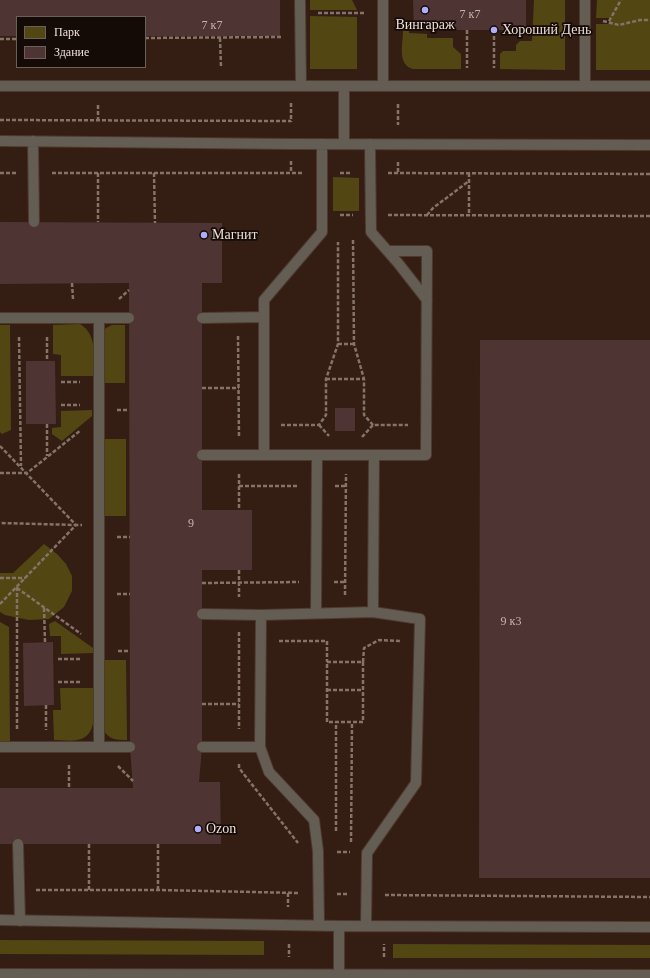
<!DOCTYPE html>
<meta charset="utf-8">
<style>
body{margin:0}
#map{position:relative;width:650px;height:978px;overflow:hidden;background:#341e14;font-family:Georgia,serif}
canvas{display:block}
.legend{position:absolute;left:16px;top:16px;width:130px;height:52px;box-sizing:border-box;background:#140b07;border:1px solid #6b5f5a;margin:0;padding:5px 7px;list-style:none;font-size:12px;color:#edded7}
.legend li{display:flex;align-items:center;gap:8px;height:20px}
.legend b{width:20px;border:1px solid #6b5f5a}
</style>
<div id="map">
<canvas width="650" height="978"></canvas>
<ul class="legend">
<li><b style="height:11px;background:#524712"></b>Парк</li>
<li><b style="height:11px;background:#4e3433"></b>Здание</li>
</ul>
</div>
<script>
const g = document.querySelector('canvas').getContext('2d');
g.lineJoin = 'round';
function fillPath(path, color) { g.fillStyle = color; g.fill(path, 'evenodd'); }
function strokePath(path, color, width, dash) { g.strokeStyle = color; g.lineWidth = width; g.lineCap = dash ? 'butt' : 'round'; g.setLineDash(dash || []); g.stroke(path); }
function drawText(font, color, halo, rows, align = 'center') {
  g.font = font + ' Georgia,serif'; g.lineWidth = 3.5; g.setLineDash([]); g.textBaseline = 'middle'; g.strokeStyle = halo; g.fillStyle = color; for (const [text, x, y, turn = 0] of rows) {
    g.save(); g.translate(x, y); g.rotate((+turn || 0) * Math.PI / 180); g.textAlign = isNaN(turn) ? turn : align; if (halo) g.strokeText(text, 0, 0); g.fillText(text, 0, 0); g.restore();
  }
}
const green = new Path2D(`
 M310 0H352L357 10H310Z
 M534 0H565V70L500 69V54L503 51H516V45L520 41H532Z
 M597 0H650V70H596V24H609V18H596Z
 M310 16 357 17V69H310Z
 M403 31H409V33L427 34V38H453V47L461 54V69H413C397 65 403 44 403 31Z
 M333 177 359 178V211H333Z
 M80 324C98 335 93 357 94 376H61V355L53 354V325Z
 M0 325H10L11 430 2 434 0 432Z
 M112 325H125V383H102V333L106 328Z
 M92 410V416L62 441 52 434V428L61 427V411Z
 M103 439H126V516H103Z
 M44 544 57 554 66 564 72 576V591L64 607 49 619 29 620 5 615 0 612V573H13Z
 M55 621 93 648V653L61 654V636H50L49 624Z
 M0 622 9 627 10 742H0Z
 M104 660H126L127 740C117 740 110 740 104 731Z
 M60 688H93C93 703 100 732 81 739 74 742 62 740 54 740L53 710H61Z
 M0 940 264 941V955L0 954Z
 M393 944 650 945V958H393Z`);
const building = new Path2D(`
 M0 0H280V36H145V17H17V36H0Z
 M413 0H526V30H414Z
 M0 222 222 223V283H202V510H252V570H202V747L199 782H220L221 844H0V788H133L130 747 129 283 0 284Z
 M480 340H650V878H479Z
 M26 361H55L56 424H26Z
 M335 408H355V431H335Z
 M53 642 54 705 24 706 23 643Z`);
const path = new Path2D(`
 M318 13H365
 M603 21 619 25 640 20H650
 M609 21 621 0
 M467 30V68
 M494 30V68
 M145 38 282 37
 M220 38 221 67
 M0 39H17
 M291 103V122
 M398 104V125
 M98 105V121
 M0 120 291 121
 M291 161V173
 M398 162V173
 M0 173H16
 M52 173H303
 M98 173V222
 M154 173 155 223
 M340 173H351
 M388 173 650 174
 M469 173V216
 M340 215H353
 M388 215 650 216
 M427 215 433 208 469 181
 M353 240 354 344 364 379V415L373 425
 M72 283 73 299
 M119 299 129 290
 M238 336 239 437
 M19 337 21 466
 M47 337V361
 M338 344H354
 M326 379H364
 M61 382H80
 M202 388H239
 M61 405H80
 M117 410H129
 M47 424V456
 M281 425H319L326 415V379L338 344V242
 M319 425 329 436
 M362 437 373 425H408
 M0 446 76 525 0 523
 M0 473H27L81 430
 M239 474V510
 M239 486H298
 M335 486H346
 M117 537H130
 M239 570V597
 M0 578H25
 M334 582H345
 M202 583 299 582
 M17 587V729
 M17 588 81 634
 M117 594H130
 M345 595 346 474
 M0 604 76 525H82
 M44 608 45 642
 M239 632V729
 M279 641H327V662
 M118 651H130
 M58 659H82
 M327 662H363V722H327Z
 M363 662 364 648 379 640 401 641
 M58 682H81
 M327 690H363
 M202 704H239
 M46 705V730
 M239 764V768L298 843
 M69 765V788
 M118 766 133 781
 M336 831V722
 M351 842 352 722
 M89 844V890
 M158 844V890
 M337 852H350
 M36 890H158L299 893
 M288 893V907
 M337 894H348
 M385 895 650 897
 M289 944V957
 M384 957V944`);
const service = new Path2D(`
 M300 0 301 86
 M585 0V86
 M0 86H650
 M344 86V144
 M383 86V0
 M0 141 291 144 650 145
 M33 141 34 222
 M370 144 371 232 398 263 427 300
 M0 318H99V747H0
 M99 318H129
 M202 318 264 317
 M202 455H426L427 251H388
 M264 455V300L322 232V144
 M316 612 317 455
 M373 612 374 455
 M202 614 261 615
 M99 747H130
 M202 747H260
 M18 844 20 921
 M0 920 339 926 650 927
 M319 925 318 851 314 820 269 772 260 747 261 615 373 612 420 619 416 783 367 853 366 926
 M339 926V978
 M0 974 650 975`);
const markers = [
 [425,10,4,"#b0aefa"],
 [494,30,4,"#b0aefa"],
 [204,235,4,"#b0aefa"],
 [198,829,4,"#b0aefa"]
];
const numberNames = [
 ["7 к7",470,15],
 ["7 к7",212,26],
 ["9",191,524],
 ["9 к3",511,622]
];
const poiNames = [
 ["Вингараж",425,25,"center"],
 ["Хороший День",502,30],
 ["Магнит",212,235],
 ["Ozon",206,829]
];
fillPath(green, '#524712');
fillPath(building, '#4e3433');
strokePath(service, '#4e392f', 12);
strokePath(path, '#857269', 2.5, [4, 2]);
strokePath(service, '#645d54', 10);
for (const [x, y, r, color] of markers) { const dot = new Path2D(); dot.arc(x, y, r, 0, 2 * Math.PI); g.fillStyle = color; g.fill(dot); strokePath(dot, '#140b07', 1.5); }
drawText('12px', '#c5b4ae', null, numberNames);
drawText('14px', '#edded7', '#140b07', poiNames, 'left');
</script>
